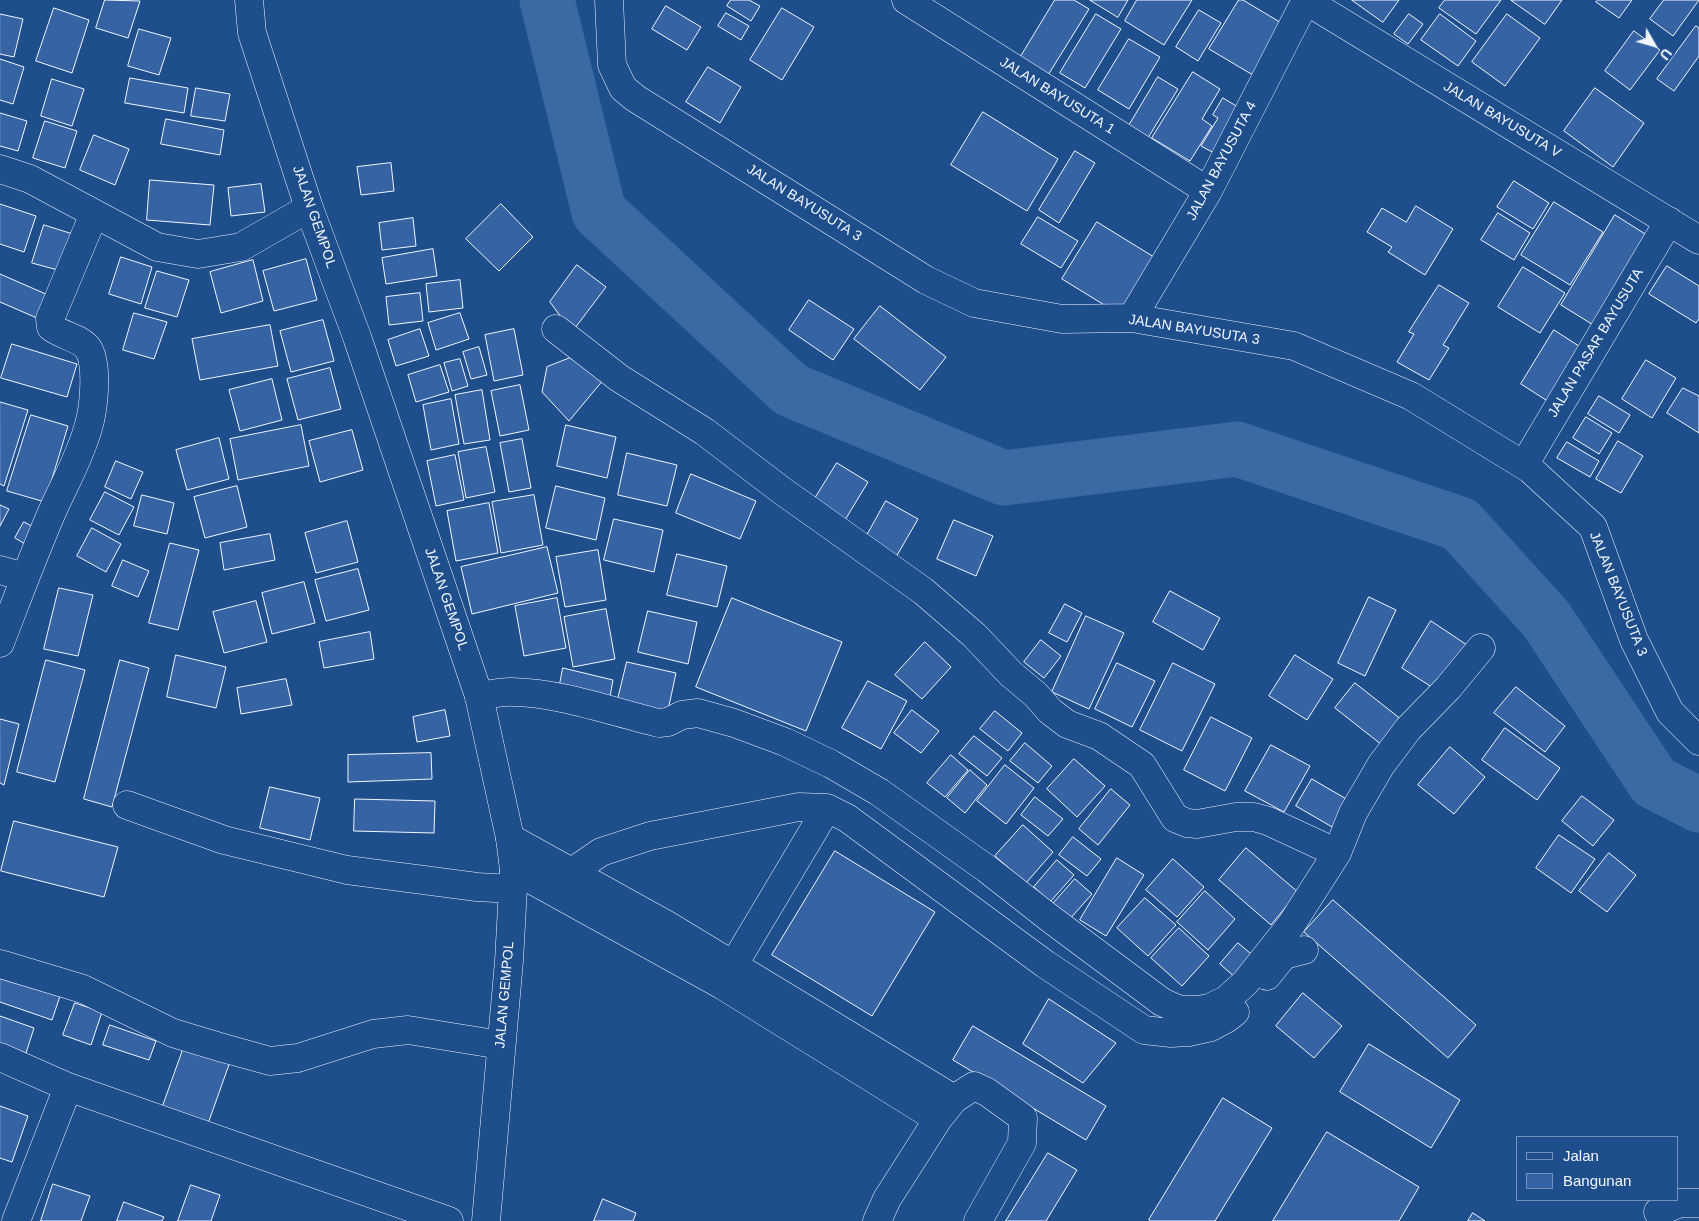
<!DOCTYPE html>
<style>
body{margin:0}
#map{position:relative;width:1699px;height:1221px;overflow:hidden;background:#1f4e8c;font-family:Helvetica,sans-serif}
canvas{display:block}
.legend{position:absolute;left:1516px;top:1136px;width:162px;height:65px;box-sizing:border-box;background:#1f4e8c;border:1px solid #7391ba;margin:0;padding:6px 9px;list-style:none;font-size:15px;color:#f2f6ff}
.legend li{display:flex;align-items:center;gap:10px;height:25px}
.legend b{width:25px;border:1px solid #7391ba}
.north{position:absolute;left:1629px;top:20px;width:50px;height:50px;-webkit-text-stroke:4px #1f4e8c;paint-order:stroke;rotate:128deg;font-size:14px;font-weight:700;line-height:20px;text-align:center;color:#f2f6ff}
.north::after{content:'';display:block;margin:auto;width:18px;height:22px;background:#f2f6ff;clip-path:polygon(50% 0,100% 100%,50% 72%,0 100%)}
</style>
<div id="map">
<canvas width="1699" height="1221"></canvas>
<ul class="legend">
<li><b style="height:6px;background:#1f4e8c"></b>Jalan</li>
<li><b style="height:14px;background:#3563a3"></b>Bangunan</li>
</ul>
<div class="north">U</div>
</div>
<script>
const g = document.querySelector('canvas').getContext('2d');
g.lineJoin = 'round';
function strokePath(path, color, width, dash) { g.strokeStyle = color; g.lineWidth = width; g.lineCap = dash ? 'butt' : 'round'; g.setLineDash(dash || []); g.stroke(path); }
function fillPath(path, color) { g.fillStyle = color; g.fill(path, 'evenodd'); }
function drawText(font, color, halo, rows, align = 'center') {
  g.font = font + ' Helvetica,sans-serif'; g.lineWidth = 4; g.setLineDash([]); g.textBaseline = 'middle'; g.strokeStyle = halo; g.fillStyle = color; for (const [text, x, y, turn = 0] of rows) {
    g.save(); g.translate(x, y); g.rotate((+turn || 0) * Math.PI / 180); g.textAlign = isNaN(turn) ? turn : align; if (halo) g.strokeText(text, 0, 0); g.fillText(text, 0, 0); g.restore();
  }
}
const river = new Path2D(`
 M547 0 599 212 791 390 1004 478 1237 449 1460 524 1546 619 1654 782 1699 805`);
const building = new Path2D(`
 M105 0 140 1 128 38 96 28Z
 M731 0H749L760 6 751 21 727 6Z
 M1055 0H1074L1089 9 1045 80 1017 63Z
 M1090 0H1128L1118 17Z
 M1137 0H1192L1164 45 1125 21Z
 M1239 0H1243L1288 27 1258 78 1209 49Z
 M1352 0H1399L1383 22Z
 M1445 0H1501L1476 34 1439 8Z
 M1511 0H1562L1545 24Z
 M1598 0H1632L1619 18 1596 2Z
 M1664 0H1699L1673 36 1650 19Z
 M666 6 701 27 687 50 652 29Z
 M54 8 89 20 72 73 36 61Z
 M782 8 814 27 782 80 750 60Z
 M1199 10 1221 23 1198 61 1176 47Z
 M726 13 749 26 741 40 718 26Z
 M0 14 23 19 14 57 0 54Z
 M1096 14 1121 29 1085 88 1060 73Z
 M1409 14 1423 24 1408 44 1394 34Z
 M1440 14 1476 41 1458 66 1421 40Z
 M1507 14 1540 38 1505 86 1472 62Z
 M1696 26 1699 28V56L1674 91 1657 79Z
 M139 29 171 38 159 75 128 66Z
 M1634 31 1660 50 1630 90 1605 71Z
 M1129 39 1160 57 1129 109 1098 90Z
 M0 59 24 67 13 104 0 100Z
 M708 67 741 87 720 123 686 102Z
 M1193 72 1220 89 1202 119 1212 126 1190 161 1152 138Z
 M1158 77 1178 89 1146 141 1127 129Z
 M130 78 188 88 184 113 125 103Z
 M52 79 84 89 72 126 41 116Z
 M196 88 230 94 225 121 191 116Z
 M1595 88 1644 123 1613 167 1564 131Z
 M1223 98 1238 107 1216 154 1201 146 1218 118 1213 115Z
 M983 112 1058 159 1027 211 951 165Z
 M0 113 27 121 18 151 0 146Z
 M166 119 224 130 220 155 161 144Z
 M45 121 77 131 65 168 33 158Z
 M94 135 129 149 115 185 80 170Z
 M1075 151 1095 163 1059 223 1039 210Z
 M391 163 394 191 361 195 357 167Z
 M150 180 214 185 210 225 147 220Z
 M1514 181 1549 203 1533 229 1497 207Z
 M261 184 265 212 231 216 228 188Z
 M1554 202 1603 232 1570 285 1521 255Z
 M0 204 36 216 24 252 0 244Z
 M501 204 533 237 499 271 466 239Z
 M1416 206 1453 229 1425 275 1388 252 1392 247 1367 232 1382 208 1406 222Z
 M1498 213 1530 233 1514 260 1481 240Z
 M1615 215 1650 237 1595 326 1561 305Z
 M1038 217 1078 241 1061 268 1021 244Z
 M413 218 416 246 382 250 379 223Z
 M1097 222 1154 257 1119 314 1062 279Z
 M44 225 76 235 65 272 32 263Z
 M433 249 437 276 386 284 382 258Z
 M121 257 152 267 141 304 109 294Z
 M306 259 317 300 274 311 263 271Z
 M253 260 263 301 221 313 210 272Z
 M577 265 606 287 572 332 550 302Z
 M1667 266 1699 286V319L1696 323 1649 294Z
 M1523 267 1565 293 1540 333 1498 307Z
 M157 271 189 280 177 317 145 308Z
 M0 274 48 295 37 318 0 302Z
 M460 280 463 308 429 312 426 284Z
 M1439 285 1469 303 1443 345 1449 348 1429 380 1397 362 1414 334 1409 332Z
 M420 293 423 321 389 325 386 297Z
 M809 300 854 329 833 360 789 330Z
 M880 306 946 357 920 390 854 339Z
 M134 313 167 322 154 359 123 350Z
 M460 313 469 339 436 350 428 323Z
 M323 320 334 361 291 372 280 331Z
 M270 325 278 366 200 380 192 339Z
 M420 329 429 356 396 366 388 340Z
 M514 329 523 375 494 381 485 335Z
 M1554 330 1582 348 1549 402 1521 384Z
 M12 344 77 364 67 397 1 378Z
 M479 347 487 375 471 379 463 352Z
 M570 358 604 379 569 421 542 392 547 367Z
 M460 359 468 386 452 391 444 363Z
 M1646 360 1676 378 1652 418 1622 399Z
 M440 365 449 392 416 402 408 375Z
 M330 368 341 409 298 420 287 379Z
 M272 379 282 420 240 431 229 390Z
 M520 385 529 430 500 436 491 391Z
 M1683 388 1699 396V433L1667 413Z
 M482 390 490 440 464 444 455 395Z
 M1599 396 1630 415 1619 433 1588 414Z
 M451 399 459 444 431 450 423 405Z
 M0 402 28 410 4 486 0 484Z
 M31 415 68 426 45 502 7 491Z
 M1586 417 1612 433 1599 454 1573 438Z
 M301 425 309 466 238 480 230 439Z
 M566 425 616 437 607 478 557 466Z
 M352 430 363 470 320 482 309 441Z
 M219 438 229 479 187 490 176 450Z
 M522 439 531 488 509 492 500 443Z
 M1618 441 1643 456 1621 493 1596 479Z
 M1567 442 1599 461 1590 477 1557 458Z
 M486 447 495 492 466 498 458 452Z
 M627 453 677 465 667 506 618 495Z
 M455 455 464 500 436 506 427 461Z
 M116 461 143 472 131 499 105 487Z
 M837 463 868 482 845 520 814 500Z
 M691 474 756 501 740 539 676 513Z
 M237 486 247 527 205 538 194 497Z
 M556 486 605 498 596 540 546 528Z
 M105 492 134 507 119 535 90 520Z
 M142 495 174 503 167 534 134 526Z
 M534 495 543 545 501 553 492 502Z
 M886 501 918 519 896 557 865 539Z
 M489 503 498 553 456 561 447 511Z
 M0 505 9 509 0 526Z
 M614 519 663 530 654 572 604 560Z
 M954 520 993 536 976 576 937 559Z
 M347 521 358 562 316 573 305 533Z
 M24 522 41 531 32 548 15 538Z
 M92 528 121 544 106 572 77 556Z
 M270 534 275 560 224 570 220 543Z
 M170 543 199 550 178 630 149 623Z
 M547 547 558 593 472 614 461 567Z
 M598 550 606 600 565 607 556 557Z
 M677 554 727 566 717 607 667 595Z
 M123 560 149 571 138 597 112 586Z
 M358 569 369 610 326 621 315 580Z
 M304 582 315 623 272 634 262 593Z
 M59 588 93 595 78 656 44 649Z
 M1170 591 1220 618 1203 650 1153 622Z
 M1369 597 1396 610 1365 676 1338 663Z
 M557 598 566 648 524 656 515 606Z
 M732 598 842 642 806 731 696 687Z
 M256 601 267 642 224 653 213 612Z
 M1065 604 1082 613 1067 642 1049 633Z
 M606 609 615 659 573 667 564 617Z
 M648 611 697 622 688 664 638 652Z
 M1086 616 1124 633 1089 709 1052 692Z
 M1431 621 1467 645 1438 691 1402 668Z
 M370 632 374 659 324 668 319 642Z
 M1041 640 1061 656 1044 678 1024 662Z
 M925 642 951 667 922 699 895 675Z
 M176 655 226 667 216 708 167 697Z
 M1295 655 1333 679 1307 720 1269 696Z
 M46 660 85 670 55 782 17 772Z
 M120 660 149 668 112 807 84 799Z
 M627 662 676 673 667 715 617 703Z
 M1117 663 1155 681 1132 727 1095 709Z
 M1173 663 1215 684 1182 751 1140 730Z
 M563 668 613 680 608 707 558 695Z
 M286 679 292 705 241 714 237 688Z
 M868 681 907 701 881 749 842 728Z
 M1355 683 1402 720 1382 745 1335 708Z
 M1516 687 1565 726 1545 752 1494 713Z
 M445 710 450 736 417 742 413 717Z
 M912 710 939 731 921 753 894 733Z
 M995 711 1022 733 1008 751 980 729Z
 M1211 717 1252 738 1225 791 1184 770Z
 M0 719 19 724 4 785 0 783Z
 M1505 728 1560 768 1537 800 1482 760Z
 M974 736 1002 758 987 776 959 754Z
 M1025 743 1052 766 1038 783 1010 761Z
 M1271 745 1310 766 1284 812 1245 791Z
 M1450 747 1485 777 1454 814 1418 785Z
 M431 753 432 779 348 782V755Z
 M951 755 968 770 945 797 927 783Z
 M1074 759 1105 786 1077 817 1047 789Z
 M1005 765 1034 788 1006 824 977 801Z
 M970 770 987 785 965 813 947 798Z
 M1312 779 1355 804 1339 831 1296 806Z
 M270 787 320 798 310 840 260 828Z
 M1111 789 1130 805 1098 845 1079 829Z
 M1582 796 1614 820 1593 846 1562 821Z
 M1035 797 1063 819 1048 836 1021 815Z
 M355 799 435 801 434 833 354 831Z
 M14 821 118 847 104 897 1 871Z
 M1023 825 1053 852 1026 883 995 856Z
 M1559 835 1595 859 1571 893 1536 868Z
 M1073 837 1101 859 1087 876 1059 855Z
 M1246 848 1298 892 1271 925 1219 880Z
 M835 851 935 912 872 1016 772 955Z
 M1609 853 1636 875 1607 912 1579 891Z
 M1117 858 1144 875 1106 936 1080 920Z
 M1173 859 1204 887 1177 917 1146 890Z
 M1057 860 1074 875 1050 902 1034 887Z
 M1075 879 1092 894 1068 921 1051 906Z
 M1205 891 1235 919 1208 950 1177 922Z
 M1145 898 1176 925 1148 956 1117 928Z
 M1333 900 1476 1025 1448 1058 1304 932Z
 M1179 928 1209 956 1182 986 1151 958Z
 M1238 943 1256 958 1237 979 1220 964Z
 M0 972 61 993 52 1020 0 1002Z
 M1303 993 1342 1026 1314 1058 1276 1026Z
 M1049 999 1116 1043 1083 1083 1023 1044Z
 M75 1003 102 1012 91 1045 63 1035Z
 M0 1016 34 1028 26 1053 0 1044Z
 M110 1025 156 1041 149 1060 103 1045Z
 M973 1026 1106 1106 1086 1140 953 1060Z
 M185 1044 231 1059 205 1132 159 1117Z
 M1369 1044 1460 1100 1431 1148 1340 1092Z
 M1223 1098 1272 1128 1215 1221H1151L1149 1220Z
 M0 1106 28 1116 12 1162 0 1158Z
 M1327 1132 1419 1187 1399 1221H1273Z
 M1048 1153 1077 1170 1046 1221H1006Z
 M53 1184 90 1196 81 1221H41Z
 M191 1185 220 1195 211 1221H178Z
 M603 1199 636 1213 633 1221H594Z
 M124 1202 164 1217 162 1221H117Z
 M1473 1213 1485 1221H1468Z`);
const minor = new Path2D(`
 M609 0 612 65 623 88 635 98 926 280 974 303 1062 319 1132 318 1294 346 1411 396 1530 469 1593 527 1634 640 1670 712 1699 741
 M906 0 1208 191
 M1305 0 1699 240
 M0 169 30 179 157 247 198 254 241 247 309 208
 M1132 318 1208 191 1306 0
 M556 329 619 378 705 432 781 490 923 591 974 635 1011 674 1036 695 1050 711 1067 724 1099 736 1142 765 1175 818 1187 823 1197 824 1236 817H1254L1268 821 1337 853
 M1524 465 1669 221
 M0 570 24 577
 M0 643C17 599 33 556 52 512 64 485 80 457 88 428 94 409 98 367 89 350 82 338 62 336 51 327L50 319 94 214
 M479 696C490 695 502 691 513 692 562 693 612 712 659 723L668 722 682 715 698 713 734 723 785 742 831 764 879 792 987 869 1052 920 1162 1002 1180 1010H1199L1209 1008 1226 1000 1245 983 1291 925 1337 853 1353 813 1381 765 1408 729 1448 688 1481 648
 M127 805 224 840 347 870 477 887 513 889
 M510 838 667 925 954 1099
 M514 870 722 985 938 1119
 M572 872 601 852 650 836 799 807 827 808 847 818 1045 964 1144 1030 1171 1033 1189 1032 1211 1027 1226 1019 1235 1012
 M0 964 83 989 173 1033 223 1048 270 1061 298 1058 373 1034 408 1030 501 1045
 M1267 976 1284 955 1304 950
 M724 981 827 808
 M0 1057 68 1087 449 1221
 M1658 1212 1680 1203H1699
 M16 1221 68 1087
 M877 1221 887 1199 938 1119 954 1099 974 1086 987 1092 1023 1118 1022 1143 978 1221`);
const major = new Path2D(`
 M249 0 252 33 309 208 357 337 479 696 510 838 514 870 509 961 486 1221`);
const streetNames = [
 ["JALAN BAYUSUTA 1",1057,96,32],
 ["JALAN BAYUSUTA V",1502,120,31],
 ["JALAN BAYUSUTA 4",1222,161,-62],
 ["JALAN BAYUSUTA 3",804,203,32],
 ["JALAN GEMPOL",314,217,71],
 ["JALAN BAYUSUTA 3",1194,330,9],
 ["JALAN PASAR BAYUSUTA",1596,343,-59],
 ["JALAN BAYUSUTA 3",1618,594,68],
 ["JALAN GEMPOL",446,599,71],
 ["JALAN GEMPOL",505,995,-85]
];
strokePath(river, '#3b69a3', 55);
fillPath(building, '#3563a3');
strokePath(building, '#f2f6ff', 1);
strokePath(minor, '#f2f6ff', 29);
strokePath(major, '#f2f6ff', 29);
strokePath(minor, '#1f4e8c', 28);
strokePath(major, '#1f4e8c', 28);
drawText('14px', '#f2f6ff', '#1f4e8c', streetNames);
</script>
